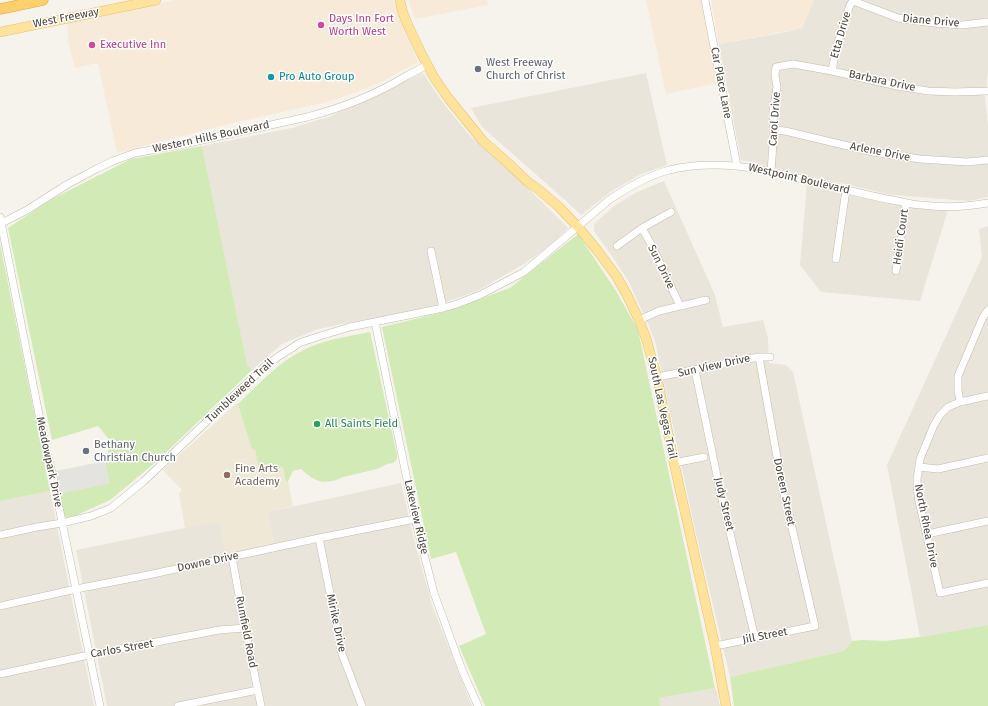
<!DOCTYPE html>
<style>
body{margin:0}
canvas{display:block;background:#f6f3ec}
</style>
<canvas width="988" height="706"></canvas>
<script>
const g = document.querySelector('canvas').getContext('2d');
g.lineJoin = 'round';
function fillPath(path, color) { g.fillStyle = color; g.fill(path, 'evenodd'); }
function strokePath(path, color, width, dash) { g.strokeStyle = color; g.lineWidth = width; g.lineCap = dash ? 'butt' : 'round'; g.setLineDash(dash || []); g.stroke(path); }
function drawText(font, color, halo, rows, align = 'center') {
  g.font = font + ' "Fira Sans",sans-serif'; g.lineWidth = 3; g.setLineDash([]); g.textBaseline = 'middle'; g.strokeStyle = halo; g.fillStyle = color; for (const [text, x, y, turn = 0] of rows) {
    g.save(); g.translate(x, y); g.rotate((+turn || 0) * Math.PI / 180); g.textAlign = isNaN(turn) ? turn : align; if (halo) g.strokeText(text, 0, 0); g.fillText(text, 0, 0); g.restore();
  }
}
const residential = new Path2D(`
 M814 0H988V72L985 98 988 126V197L968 201 892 195 741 160 719 44 776 34 802 28Z
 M423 73 443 103 471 137 510 170 568 228 550 245 524 264 477 291 446 302 425 308 318 329 282 344 252 370 247 366 202 146 292 128 321 119 329 117Z
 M646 73 667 165 641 174 612 191 581 215 565 200 482 127 471 108Z
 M664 181 715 295 723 327 763 320 768 338 769 363 786 365 793 372 852 641 844 651 730 677 694 525 655 341 649 326 629 282 612 256 594 231V224L614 206 635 193 654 185Z
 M807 183 900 205 948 210 920 301 821 292 800 265Z
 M988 226V625L920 637 887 465 982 257 979 229Z
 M401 483 414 539 432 605 472 706H107L76 550 219 521 274 543 268 512Z
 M50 491 71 596 94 706H0V501Z
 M715 688 717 692 720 706H660L659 698Z`);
const commercial = new Path2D(`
 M175 0H394L418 62 381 82 359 91 327 102 228 124 117 153 98 63 75 68 68 41 67 23Z
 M408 0H487L488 5 415 19Z
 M646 0H701L718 83 666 94Z
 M711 0H814L802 28 719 44Z`);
const education = new Path2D(`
 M237 403 263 448 284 462 293 506 268 512 274 543 225 553 219 522 185 528 179 494 182 490 163 470Z`);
const green = new Path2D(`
 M202 146 247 365 252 370 156 462 110 500 75 516 62 518 56 494 109 483 105 461 108 457V438L98 426 52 440 8 228 52 199 131 159Z
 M578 234 616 291 638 330 715 688 659 698 660 706H485L459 646 486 634 456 552 431 559 382 327 444 312 510 288Z
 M0 244 50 491 0 501Z
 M370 332 397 455V459L393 463 387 464 377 469 343 477C325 486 315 482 301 469L293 471 288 481 286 482 283 467C275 466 267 471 260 473L255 449H252L238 404C260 383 281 359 310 347 329 339 350 336 370 332Z
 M988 625V706H734L730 677 844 651 852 641 862 640 885 641 920 637Z`);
const parking = new Path2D(`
 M105 461 109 484 56 494 51 472Z`);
const minor = new Path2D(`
 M705 0 737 166
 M832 71 837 45 850 5 853 1 898 18 933 23 962 25 988 22
 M774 130 785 131 873 152 920 159 967 162 988 160
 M771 171 774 130 773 112 777 87 775 75 776 67 793 64 832 71 897 86 928 91 955 92 988 91
 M0 217 45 445 52 473 100 706
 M0 224 27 210 68 184 98 168 113 161 135 153 184 144 307 117C342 108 377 94 408 75 414 72 421 69 427 64
 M642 228 653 248 680 306
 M617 246 642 228 671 212
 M431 251 443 308
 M836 259 846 190
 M896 271 906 203
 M639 320 659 311 706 300
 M375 322 415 519 434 593 462 670 478 706
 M695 370 721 495 755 638
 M657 377 759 357H770
 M988 396 960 402 948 407 940 415 934 425 920 459 917 479 918 497 940 593 988 583
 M960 402 958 390V376L983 317 988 310
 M674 463 704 457
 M919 467 938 469 988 458
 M927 534 988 521
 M0 535 37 527 62 523 91 516 111 508 144 481 263 368 279 356 292 348 299 343 320 336 350 327 443 308 457 304 480 295 524 272 609 200C628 187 647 176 669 170 716 159 760 168 806 180 837 187 867 196 898 201 906 203 914 205 922 205 944 208 966 207 988 203
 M319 538 342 654 362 706
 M232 557 245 628 261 706
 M0 606 76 589 148 575 319 538 415 519
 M715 646 815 626 782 485 759 357
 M0 674 89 655 219 630 245 628
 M178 706 258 690`);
const major = new Path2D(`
 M400 0 402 10 407 23 420 51 435 79 449 99 483 141 508 163 528 182 538 189 559 207 578 227 597 250 617 277 627 295 639 320 646 338 657 377 674 463 715 646 726 706
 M0 32 156 0`);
const highway = new Path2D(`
 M0 9 43 0`);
const markers = [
 [321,25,4,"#d1479c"],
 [92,45,4,"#d1479c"],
 [478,69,4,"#6b7280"],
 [271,77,4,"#0f9aa8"],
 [317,424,4,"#2e9e5b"],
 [86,451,4,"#6b7280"],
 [227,475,4,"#8d6e63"]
];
const streetNames = [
 ["West Freeway",66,18,-11],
 ["Diane Drive",931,21,5],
 ["Etta Drive",841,35,-74],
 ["Barbara Drive",882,81,12],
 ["Car Place Lane",721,83,79],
 ["Carol Drive",775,119,-86],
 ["Western Hills Boulevard",211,137,-12],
 ["Arlene Drive",880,152,11],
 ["Westpoint Boulevard",799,179,13],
 ["Heidi Court",901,237,-82],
 ["Sun Drive",661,267,64],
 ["Sun View Drive",714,366,-12],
 ["Tumbleweed Trail",240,391,-43],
 ["South Las Vegas Trail",662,408,78],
 ["Meadowpark Drive",49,462,78],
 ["Doreen Street",784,492,78],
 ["Judy Street",724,504,77],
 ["Lakeview Ridge",416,517,77],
 ["North Rhea Drive",926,526,79],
 ["Downe Drive",208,562,-12],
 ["Mirike Drive",336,623,78],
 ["Rumfield Road",246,632,79],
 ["Jill Street",765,636,-11],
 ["Carlos Street",122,649,-10]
];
const hotelNames = [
 ["Days Inn Fort",329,19],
 ["Worth West",329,32],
 ["Executive Inn",100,45]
];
const worshipNames = [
 ["West Freeway",486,63],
 ["Church of Christ",486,76],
 ["Bethany",94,445],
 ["Christian Church",94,458]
];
const cultureNames = [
 ["Pro Auto Group",279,77]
];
const leisureNames = [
 ["All Saints Field",325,424]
];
const educationNames = [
 ["Fine Arts",235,469],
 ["Academy",235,482]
];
fillPath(residential, '#eae5da');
fillPath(commercial, '#f7ead8');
fillPath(education, '#efe8d6');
fillPath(green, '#d2eab5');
fillPath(parking, '#e5e3e0');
strokePath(minor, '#c2bbae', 8);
strokePath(major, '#e6c16a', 10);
strokePath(highway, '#e0a43c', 11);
strokePath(minor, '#fff', 7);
strokePath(major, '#ffe39c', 9);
strokePath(highway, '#ffcf6e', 10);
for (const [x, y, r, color] of markers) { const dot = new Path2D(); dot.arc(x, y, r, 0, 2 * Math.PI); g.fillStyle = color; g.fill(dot); strokePath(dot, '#fff', 1.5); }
drawText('11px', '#4b4439', '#fff', streetNames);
drawText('11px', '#b23c85', '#fff', hotelNames, 'left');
drawText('11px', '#5b616d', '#fff', worshipNames, 'left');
drawText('11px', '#0d838f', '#fff', cultureNames, 'left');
drawText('11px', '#27864d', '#fff', leisureNames, 'left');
drawText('11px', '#785e54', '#fff', educationNames, 'left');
</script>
